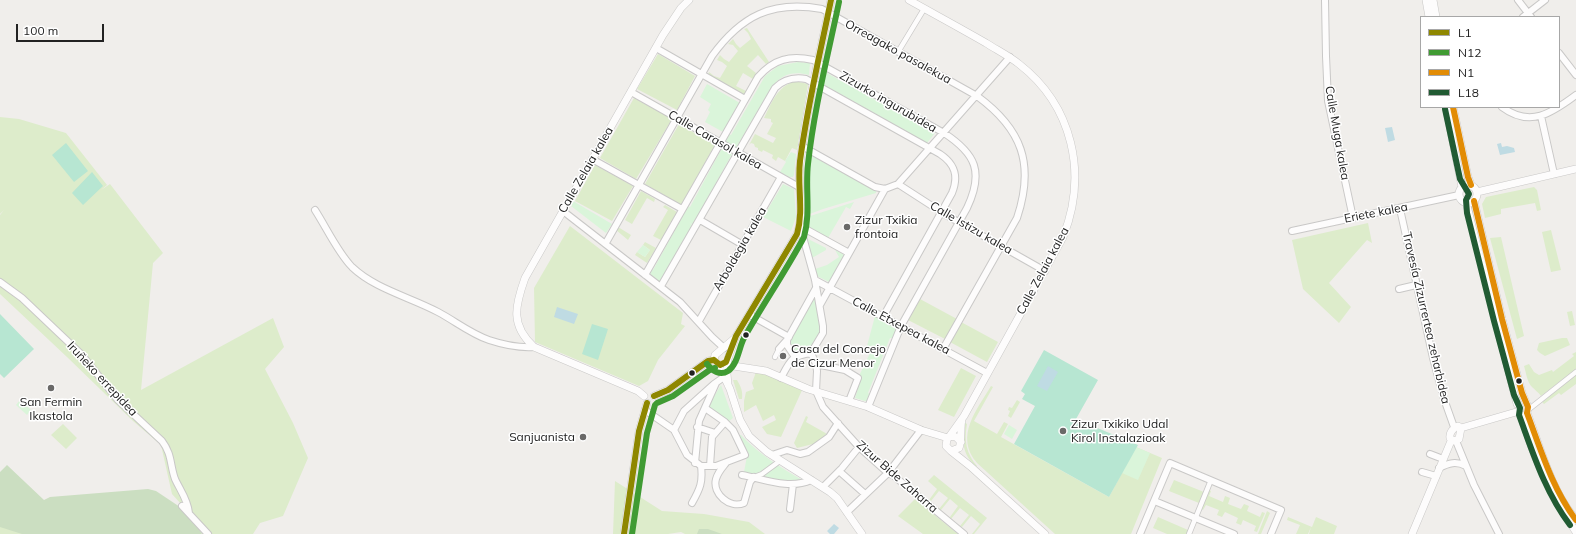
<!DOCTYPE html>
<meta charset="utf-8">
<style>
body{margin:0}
#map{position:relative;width:1576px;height:534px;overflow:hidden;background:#f0eeeb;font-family:Mulish,sans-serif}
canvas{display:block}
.legend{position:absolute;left:1420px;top:16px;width:140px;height:92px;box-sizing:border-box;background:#fff;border:1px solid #a7a7a7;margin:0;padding:5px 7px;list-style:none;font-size:12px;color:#222}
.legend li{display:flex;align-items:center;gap:8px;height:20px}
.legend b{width:20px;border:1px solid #a7a7a7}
.scale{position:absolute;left:16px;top:24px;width:88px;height:18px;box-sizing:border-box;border:2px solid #222;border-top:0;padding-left:5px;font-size:12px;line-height:14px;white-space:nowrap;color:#222;-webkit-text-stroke:3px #fff;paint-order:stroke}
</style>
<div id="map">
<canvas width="1576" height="534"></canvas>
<ul class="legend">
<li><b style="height:5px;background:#8e8700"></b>L1</li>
<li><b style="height:5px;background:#409b33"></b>N12</li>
<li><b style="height:5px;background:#e28c05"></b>N1</li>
<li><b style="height:5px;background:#215b33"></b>L18</li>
</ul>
<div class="scale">100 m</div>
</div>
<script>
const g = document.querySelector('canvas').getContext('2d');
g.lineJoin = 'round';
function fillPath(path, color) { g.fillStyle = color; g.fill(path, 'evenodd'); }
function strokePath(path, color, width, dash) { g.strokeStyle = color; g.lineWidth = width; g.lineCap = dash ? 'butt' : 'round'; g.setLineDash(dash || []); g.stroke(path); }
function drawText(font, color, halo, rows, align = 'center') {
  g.font = font + ' Mulish,sans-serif'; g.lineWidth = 3; g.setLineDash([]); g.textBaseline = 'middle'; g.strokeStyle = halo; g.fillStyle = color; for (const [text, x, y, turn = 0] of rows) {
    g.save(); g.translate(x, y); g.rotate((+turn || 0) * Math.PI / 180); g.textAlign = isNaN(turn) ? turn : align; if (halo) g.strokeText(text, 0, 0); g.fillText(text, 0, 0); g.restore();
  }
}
const grass = new Path2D(`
 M747 28 769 62 766 64 758 55 747 66 756 73 753 79 743 73 736 86 746 91 744 95 708 75 709 72 714 76 720 78 727 66 722 62 717 60 720 55 724 59 729 62 738 51 733 45 728 44 733 39 736 44 740 48 751 39 748 33 744 29Z
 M658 54 695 76 677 110 637 89Z
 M795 81 808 84 797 150 792 148 785 161 778 157 776 161 772 158 773 155 763 150 762 152 758 150V148L755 147 754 144 751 143 749 145 755 134 773 143 776 138 767 134 773 123 771 122V119L764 118C772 102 777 87 795 81Z
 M634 98 672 119 636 179 600 158Z
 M0 117 19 119 66 133 107 185 101 190 110 184 163 253 153 263 141 390 273 318 284 347 265 369 293 423 308 458 283 516 260 523 253 534H202L189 513 172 494 161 445 133 421 67 357 0 294V215L4 210 0 214Z
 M679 124 715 145 681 205 645 184Z
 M595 165 633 186 612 221 575 201Z
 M1534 187 1537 190 1541 210 1537 211 1535 203 1501 209V214L1485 218 1482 204 1486 197Z
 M641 191 655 199 654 202 647 198 632 224 625 220Z
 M665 205 677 212 661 240 653 236 668 210 663 207Z
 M1368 223 1372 243 1367 240 1329 283 1351 307 1339 323 1303 289 1292 240Z
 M570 226 683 313 681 324 685 326 658 360 648 381 639 386 535 342 534 288Z
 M618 227 631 235 628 240 616 230Z
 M1551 230 1561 270 1551 272 1542 232Z
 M1501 237 1524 336 1517 339 1490 238Z
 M645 242 656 248 647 263 635 255 637 252 645 257 650 250 643 245Z
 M920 299 957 319 945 339 908 320Z
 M1572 311 1575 325 1570 326 1567 312Z
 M961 322 998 342 987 362 950 342Z
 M1562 338H1567L1570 345 1545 356 1540 353 1537 350 1539 343Z
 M1576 352V369L1541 396C1538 392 1535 390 1532 387 1527 382 1526 372 1524 366L1529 364 1534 372 1539 375 1552 370 1553 372 1574 356 1572 354Z
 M961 368 976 376 954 417 938 410Z
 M756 372 772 376 803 388 781 437 767 434 762 427 776 420 774 415 763 421 756 405 744 412V401L746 392 754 389 752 383Z
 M1576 375V384L1561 395 1559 393 1544 404 1542 402Z
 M733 380H737C741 387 743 391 742 399H739Z
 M991 386 993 387 974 421 997 434 1004 422 1008 424 1001 437 1109 497 1136 447 1162 458 1131 534H1055L977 463C954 436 977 410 991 386Z
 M1017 400 1020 402 1011 418 1008 416 1010 411 1008 410 1009 407 1012 408Z
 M806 416 808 417 806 422 829 435 817 443 797 448 794 443Z
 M964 422 967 424C964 441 966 453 977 466L976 467C961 452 963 442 964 422Z
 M63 424 77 438 66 449 51 435Z
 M934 475 987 518 974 534H972L980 524 971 516 962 527 960 526 969 515 960 508 951 519 950 517 958 506 950 499 941 510 939 509 948 498 939 491 931 501 929 500 937 489 928 481Z
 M1174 480 1204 492 1199 503 1169 491Z
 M615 481 662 511 704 514 749 522 765 534H685L681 532 668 534H613Z
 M1209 490 1211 491 1209 496 1223 502 1225 496 1230 498 1228 504 1241 509 1244 504 1249 506 1247 511 1260 517 1262 512 1265 513 1257 532 1254 531 1256 526 1243 520 1241 525 1236 523 1238 518 1225 512 1222 517 1217 515 1219 510 1206 505 1203 510 1201 509Z
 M915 499 958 534H923L898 516Z
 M1267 511 1270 513 1261 534H1258Z
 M1158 517 1188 530 1187 534H1167L1153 528Z
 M1288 517 1312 527 1316 517 1337 526 1334 534H1309L1311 527 1308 534H1296L1300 525 1287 520Z
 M0 523 26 534H0Z`);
const forest = new Path2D(`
 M7 465 44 500 50 497 148 489 156 491 189 513 202 534H22L0 527V472Z
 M699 529H708L722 534H697Z`);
const park = new Path2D(`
 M798 62 810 63 809 75C793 71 782 74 772 87L736 148 724 142 729 134 731 135 765 76 778 66Z
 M821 69H826L825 72 935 133 927 143 819 82Z
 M707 84 740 103 723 132 705 122 710 112 708 110 711 104 700 97Z
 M722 148 732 154 693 225 689 222 693 226 660 283 649 273 651 269 653 270 688 206 690 207Z
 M791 152 796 154 794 175 793 177H789L780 172 786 162 785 161Z
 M809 154 876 191V193L823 209 807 215 805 189 806 157Z
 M783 184 794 189 796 217 791 231 763 217Z
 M573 201 612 224 606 233 571 206Z
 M854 202 850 209 846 207 828 238 806 225 807 217Z
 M808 239 826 248V250L812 258Z
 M643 245 650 250 645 257 637 252Z
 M835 250 845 255 829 282 817 276 815 269 827 265 839 257Z
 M813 296H815C818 306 822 319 821 330 818 346 794 365 790 340Z
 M875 316 885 322 886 321 896 326 897 330 893 338H890L868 393 871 395 868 402 855 398 861 378 859 376 872 349 867 346Z
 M721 385 733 418 728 422 708 406Z
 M20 400 31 410 27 415 16 405Z
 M1009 425 1017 430 1012 439 1004 434Z
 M739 435H741C759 454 781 468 804 481H782L744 472 747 456 738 437Z
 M1136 447 1150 453 1138 480 1122 473Z`);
const pitch = new Path2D(`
 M66 143 88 171 74 182 52 155Z
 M92 172 103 186 83 205 72 193Z
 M0 314 34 349 4 378 0 374Z
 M592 324 608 329 598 360 582 354Z
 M1044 350 1098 380 1076 419 1138 445 1109 497 1014 444 1035 406 1022 399 1025 394 1021 391Z`);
const water = new Path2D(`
 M1392 127 1395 140 1388 142 1385 128Z
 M1501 143 1502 147 1507 146 1514 148 1515 152 1500 155 1497 144Z
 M557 307 578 314 574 324 554 317Z
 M1048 366 1058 372 1047 391 1037 386Z
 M834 524 839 528 834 534H830L827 531Z`);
const pedestrian = new Path2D(`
 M898 52 924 9
 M775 357 779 349
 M1528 410 1576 372
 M754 477 762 474 777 463
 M1189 534 1211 480`);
const minor = new Path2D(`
 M1325 0 1326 56 1328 101 1353 218
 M1518 0 1531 17
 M1523 17 1545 0
 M656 48 745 99
 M1559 53 1576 75
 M631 92 799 187
 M1502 107C1530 128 1552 113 1576 95
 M1541 116 1554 174
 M802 146 875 187 885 189 898 184 1010 57
 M592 159 682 209
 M898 184 946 215 1045 271
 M1400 209 1433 358 1444 399 1454 427
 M315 210C326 227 338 253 352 267 375 289 410 297 438 312 455 321 471 334 489 340 504 345 518 348 534 347
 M563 211 680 302 712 337 724 348
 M700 220 743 245
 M800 226 815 280 823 326V333L811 353
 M800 226 849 253
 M1292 231 1459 195
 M607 241 712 56C741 16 772 0 822 9L977 96C1022 129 1035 164 1017 218L943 349
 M645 275 758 77C774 59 790 55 813 60L944 133C976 154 984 172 967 208L901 326 868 407
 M815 280 987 373
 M0 282 22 298 82 355 117 399 162 441C172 454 170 465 175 479 180 490 188 500 189 513
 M661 286 775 88C784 79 794 77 806 79L940 154C955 164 959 176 952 193L883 317
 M1399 289 1416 285
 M820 305 885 189
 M750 315 789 337
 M699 321 781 177
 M779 349 787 340
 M811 353 816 364 817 371 816 391 823 407 859 447 888 473 894 476 964 534
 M795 357 787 345V340L816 288
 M816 364 845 370 858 378 849 401
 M781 378C790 361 791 356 811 353
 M645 410 674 430 687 455 701 466H716L745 455 733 430 725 422 705 408
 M697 427 715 433
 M674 430 684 411 714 384 724 377
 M1456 441 1474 485 1499 534
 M1430 454 1443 459
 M772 455 787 450 800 454 808 452 829 437 838 423
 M695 463 699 421 716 383
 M726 463C722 468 718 472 716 479 712 494 730 509 744 503L750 482 754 477
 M710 466 712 437 725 422
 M1439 468C1449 463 1456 461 1466 466
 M839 471 865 494
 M1422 472 1436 476
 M742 475C764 479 789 490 811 480
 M823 487 842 468 859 447
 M1157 502 1234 534
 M692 503C700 489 703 482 701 466
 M182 506 208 534
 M790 509 793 484
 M847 512 888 473 921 430
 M1140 534 1170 463 1281 510 1271 534`);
const tertiary = new Path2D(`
 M909 0C934 14 960 28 986 43 997 50 1009 56 1019 64 1073 106 1088 174 1063 237L964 416 949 437
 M1426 0 1429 17
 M1433 0 1436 17
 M1446 107 1462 187
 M1453 107 1468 177 1471 185
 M1459 194a9 9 0 1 1 18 0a9 9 0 1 1-18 0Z
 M1477 192 1576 169
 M1474 201 1502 319 1522 393 1528 407 1527 413
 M1466 202 1517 404
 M714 360 715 355 734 339
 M718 364 730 389 740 420 749 436 767 452 830 492 837 498 862 534
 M727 365 766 371 808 389 868 407 921 430 948 438
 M728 385 727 374 728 359 735 338 797 234C805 212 797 187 800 164 806 109 820 54 831 0
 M644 396 638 391 534 347C510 325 515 306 525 278L663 35 681 8 689 0
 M654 396 668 390 708 361 714 360
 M1527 413C1541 449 1551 490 1576 520
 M1521 415C1526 429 1530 443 1535 456 1547 483 1560 508 1576 532
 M1458 426 1461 428 1459 439 1453 441 1450 438C1449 433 1453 428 1458 426Z
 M1461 428 1516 412
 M961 442 956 437 951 436 947 439 946 446 951 451 959 448C962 441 960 428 962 419
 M951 451 970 466 1045 534
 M624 534 639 431 647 403
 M1412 534 1451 441`);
const bus1 = new Path2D(`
 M714 360 720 365 726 362 736 336 797 234C804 210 797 186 800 161 807 107 820 54 831 0
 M654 396 668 390 708 361 714 360
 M624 534 639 431 647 403`);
const bus2 = new Path2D(`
 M707 364C712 371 720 376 728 371 738 364 739 347 744 338 763 304 786 271 804 237 811 212 805 189 808 164 814 109 828 55 839 2
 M657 403 673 396 711 369 715 368
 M632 534 647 433 655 405`);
const bus3 = new Path2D(`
 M1453 107 1468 177 1471 185
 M1474 201 1502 319 1522 393 1528 407 1527 413
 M1527 413C1541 450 1552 488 1576 520`);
const bus4 = new Path2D(`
 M1445 109 1460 179 1469 194 1466 200 1467 213 1494 321 1514 395 1520 408 1519 415C1533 453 1545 492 1570 525`);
const markers = [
 [847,227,4,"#6a6968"],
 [746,335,3.5,"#222"],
 [783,356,4,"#6a6968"],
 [692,373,3.5,"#222"],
 [1519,381,3.5,"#222"],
 [51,388,4,"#6a6968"],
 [1063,431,4,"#6a6968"],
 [583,437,4,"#6a6968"]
];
const streetNames = [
 ["Orreagako pasalekua",898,52,29],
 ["Zizurko ingurubidea",888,102,30],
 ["Calle Muga kalea",1337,133,80],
 ["Calle Carasol kalea",715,140,30],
 ["Calle Zelaia kalea",586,170,-60],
 ["Eriete kalea",1376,213,-11],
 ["Calle Istizu kalea",971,228,30],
 ["Arboldegia kalea",740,249,-60],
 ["Calle Zelaia kalea",1043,271,-62],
 ["Travesía Zizurrertea zeharbidea",1426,318,77],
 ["Calle Etxepea kalea",901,326,28],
 ["Iruñeko errepidea",102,379,47],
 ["Zizur Bide Zaharra",897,477,41]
];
const poiNames = [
 ["Zizur Txikia",855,220],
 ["frontoia",855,234],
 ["Casa del Concejo",791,349],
 ["de Cizur Menor",791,363],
 ["San Fermin",51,402,"center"],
 ["Ikastola",51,416,"center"],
 ["Zizur Txikiko Udal",1071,424],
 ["Kirol Instalazioak",1071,438],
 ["Sanjuanista",575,437,"right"]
];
fillPath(grass, '#ddeccb');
fillPath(forest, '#cbdec1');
fillPath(park, '#daf5da');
fillPath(pitch, '#b7e6d2');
fillPath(water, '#bfdbe3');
strokePath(pedestrian, '#c9c8c7', 6);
strokePath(minor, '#c9c8c7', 8);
strokePath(tertiary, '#c9c8c7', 8);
strokePath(pedestrian, '#fdfcfc', 4.5);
strokePath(minor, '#fdfcfc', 6);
strokePath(tertiary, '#fdfcfc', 7);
strokePath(bus1, '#8e8700', 6);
strokePath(bus2, '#409b33', 6);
strokePath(bus3, '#e28c05', 6);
strokePath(bus4, '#215b33', 6);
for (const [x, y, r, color] of markers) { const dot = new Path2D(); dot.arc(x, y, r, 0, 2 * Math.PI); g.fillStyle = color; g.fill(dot); strokePath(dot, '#fff', 1.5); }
drawText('12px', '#222', '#fff', streetNames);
drawText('12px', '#222', '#fff', poiNames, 'left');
</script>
